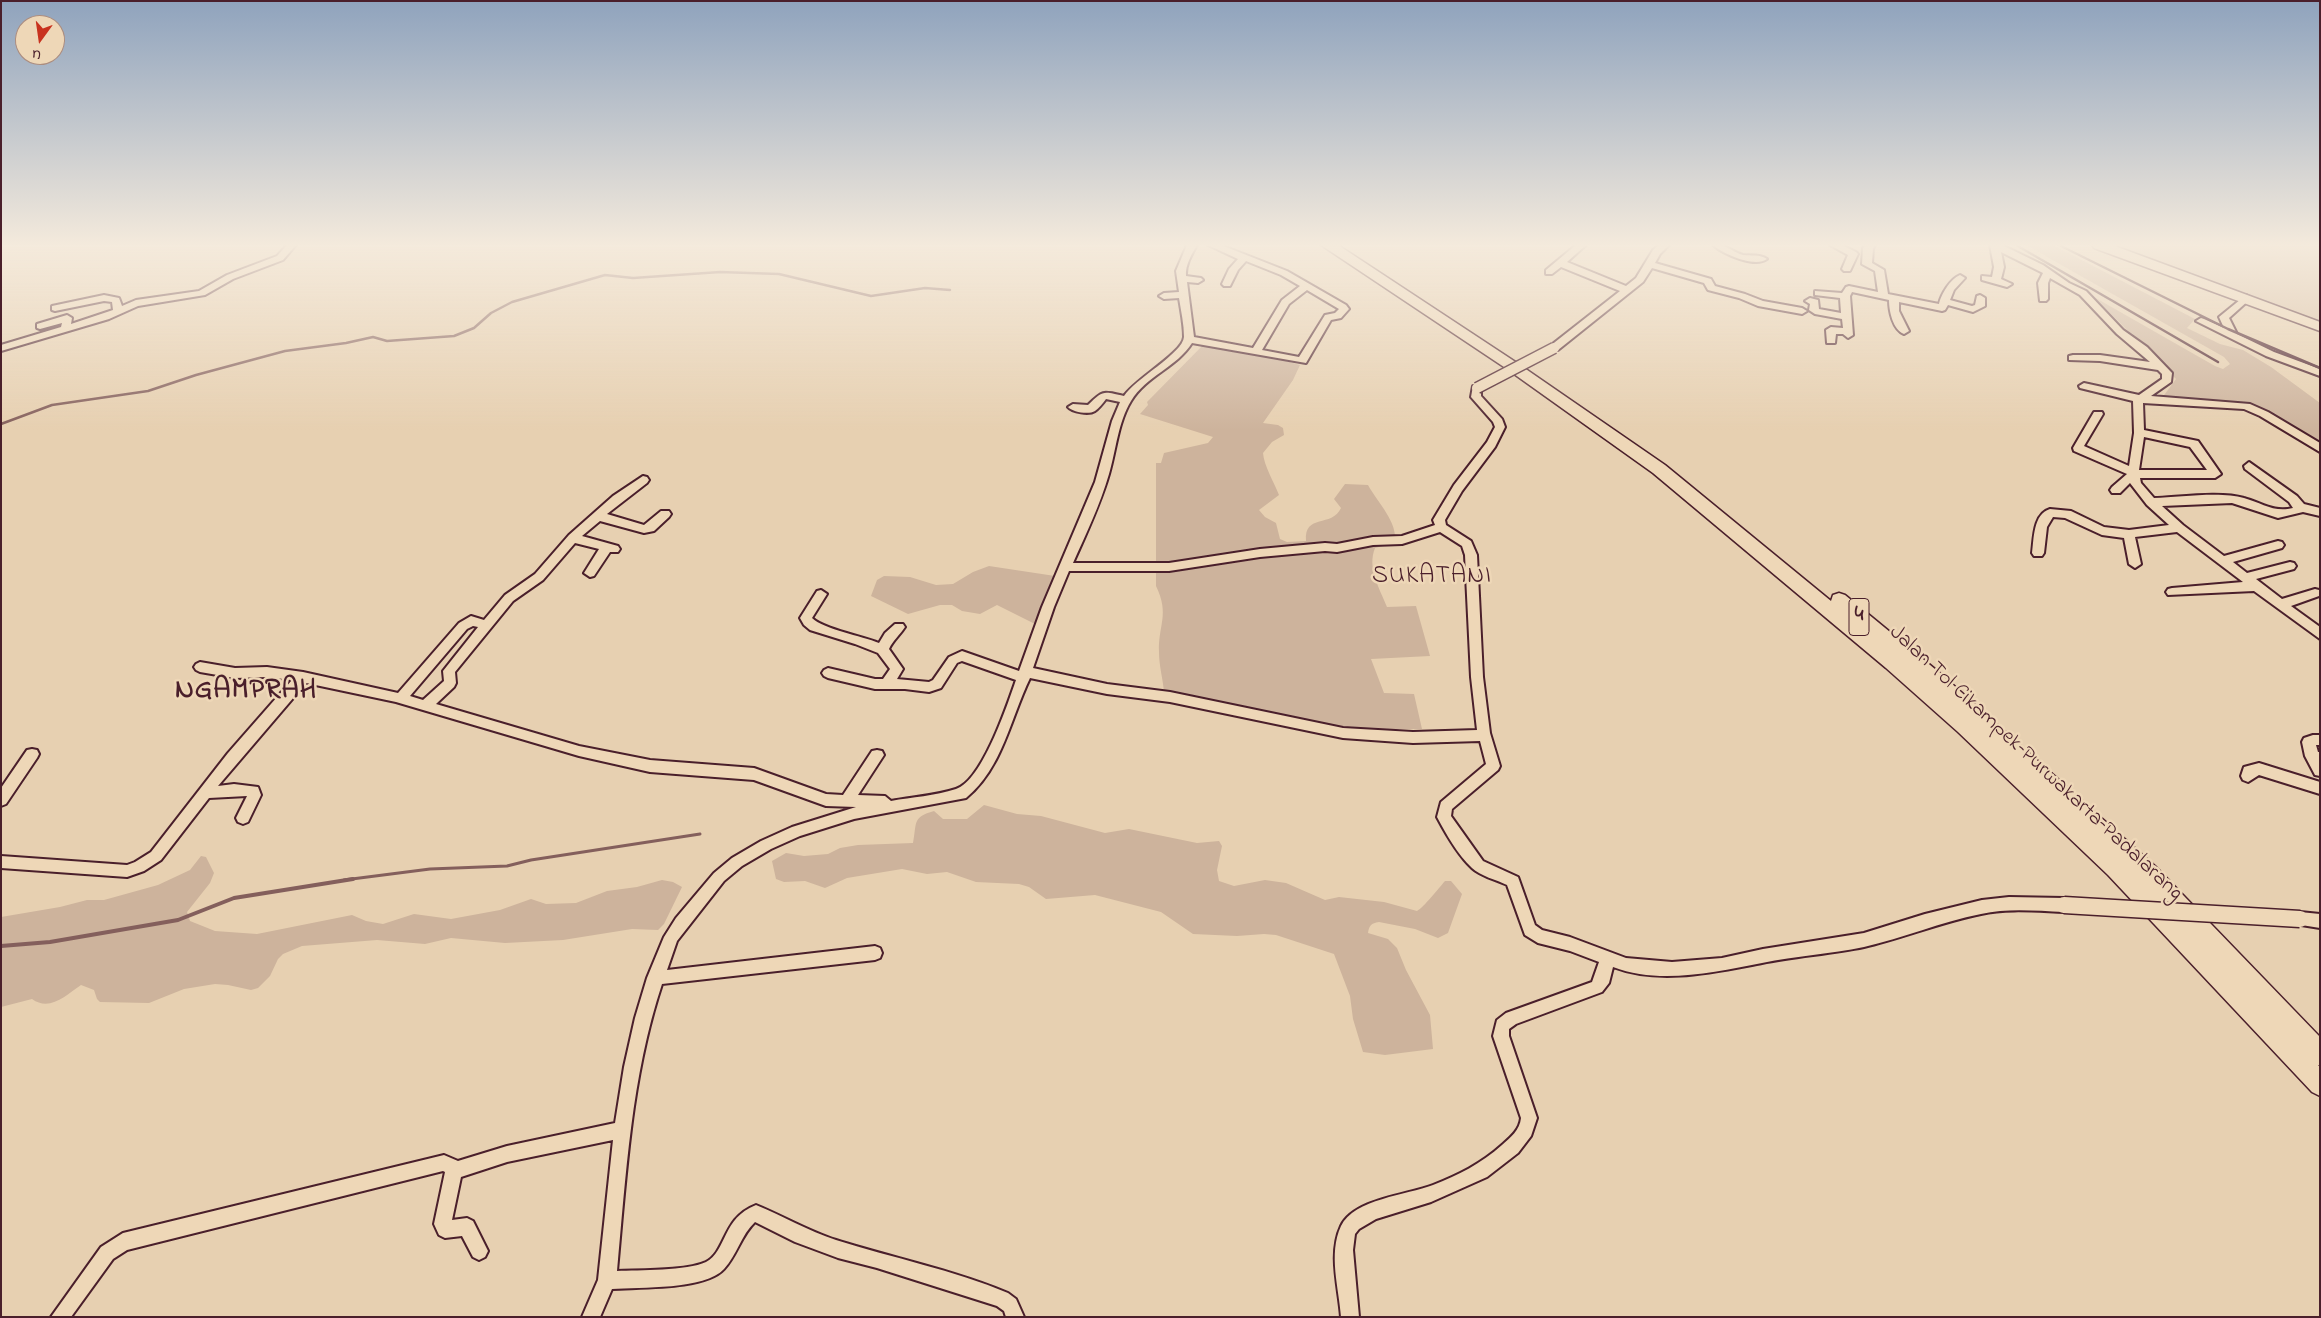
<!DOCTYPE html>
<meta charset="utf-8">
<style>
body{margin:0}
#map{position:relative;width:2321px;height:1318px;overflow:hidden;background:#e7d0b1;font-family:"Indie Flower",sans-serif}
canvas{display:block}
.frame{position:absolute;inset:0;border:2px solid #4a1f2b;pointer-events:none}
.north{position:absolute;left:15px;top:15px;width:50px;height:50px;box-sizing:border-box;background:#eed7b7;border:1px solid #ac8d7f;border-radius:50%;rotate:194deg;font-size:14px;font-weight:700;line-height:20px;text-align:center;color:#4a1f2b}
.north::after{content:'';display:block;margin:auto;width:18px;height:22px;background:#c8321e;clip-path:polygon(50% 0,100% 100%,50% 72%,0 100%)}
</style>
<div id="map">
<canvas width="2321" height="1318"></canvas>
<div class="frame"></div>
<div class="north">U</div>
</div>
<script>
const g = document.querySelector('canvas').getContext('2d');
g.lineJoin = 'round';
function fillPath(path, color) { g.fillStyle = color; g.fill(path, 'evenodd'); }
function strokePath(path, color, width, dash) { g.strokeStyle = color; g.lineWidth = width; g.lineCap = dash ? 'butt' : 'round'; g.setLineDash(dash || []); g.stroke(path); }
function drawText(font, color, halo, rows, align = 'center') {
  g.font = font + ' "Indie Flower",sans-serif'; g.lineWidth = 5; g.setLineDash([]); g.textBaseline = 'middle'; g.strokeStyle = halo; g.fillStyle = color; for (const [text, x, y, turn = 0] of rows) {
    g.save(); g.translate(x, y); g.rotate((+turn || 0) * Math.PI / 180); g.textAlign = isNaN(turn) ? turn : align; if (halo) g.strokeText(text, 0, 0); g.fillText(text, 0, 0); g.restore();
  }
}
const built = new Path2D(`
 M2106 245H2320V324Z`);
const green = new Path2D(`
 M2026 245H2053L2195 319 2187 328 2220 344 2243 350 2271 367 2320 403V447L2245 406 2159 402 2176 379 2094 297 2215 366 2223 369 2230 364 2224 357Z
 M1204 344 1264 355 1300 365 1293 380 1263 423 1278 425 1283 428 1284 435 1272 442 1263 453C1264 466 1274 482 1279 495L1259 510 1265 517 1276 523 1280 539 1287 542 1306 541C1304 513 1332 528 1341 508L1334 499 1345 484 1368 485C1378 503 1398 522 1395 543L1375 548C1367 568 1379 587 1387 607L1416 606 1430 656 1371 659 1384 693 1414 694 1422 729H1350L1262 713 1164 692C1163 679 1159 666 1159 652 1158 625 1170 615 1156 586V463H1161L1164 453 1208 443 1213 437 1140 414 1148 405 1147 402Z
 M989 566 1055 576 1035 624 997 605 980 614 962 611 952 605H940L908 614 871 596 877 580 884 576 910 577 936 585 953 584 973 572Z
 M984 805 1017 814 1041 816 1105 833 1129 829 1197 843 1219 841 1222 846 1217 870 1219 881 1234 886 1265 880 1286 883 1325 900 1339 897 1384 902 1417 911C1424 907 1438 889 1445 881H1451L1462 894 1448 933 1438 938 1415 929 1379 922C1371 923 1369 926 1368 933L1388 939 1397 948 1406 970 1430 1015 1433 1049 1385 1055 1363 1052 1353 1019 1350 996 1334 954 1276 935 1264 934 1237 936 1193 934 1161 912 1095 895 1046 899 1029 887 1019 884 976 882 947 872 927 874 902 869 847 878 825 888 805 881 784 882 776 879 772 861 786 853 804 856 828 854 840 848 858 845 913 843C917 823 912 817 934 811L943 819H967Z
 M201 856 206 857 214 873 210 883 187 912 190 921 215 931 257 934 352 915 366 921 383 924 414 914 451 919 500 910 531 899 546 904 576 903 607 891 637 887 662 880 673 882 682 887 664 924 658 930 632 929 563 940 505 943 451 938 425 944 377 940 302 946 283 954 278 959 270 976 258 988 251 990 228 985 215 984 184 989 149 1003 100 1002 97 999 94 990 81 985C66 995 50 1012 32 999L1 1007V917L60 907 87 900H104L158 885 190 870Z`);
const streamFar2 = new Path2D(`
 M1 424 52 405 148 391 196 375 285 351 346 343 373 337 387 341 454 336 474 328 491 313 512 302 605 275 633 278 720 272 779 274 871 296 925 288 950 290`);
const streamFar1 = new Path2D(`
 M344 880 430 869 507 866 531 860 700 834`);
const stream = new Path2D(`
 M1 946 50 942 178 920 234 898 353 879`);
const minor = new Path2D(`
 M287 245H296L283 260 233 279 205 295 138 306 109 319 1 351V345L61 327 62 323 40 329 37 328V324L67 315 72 318 71 324 113 310 112 302 104 301 55 311 52 310V306L104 295 119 298 122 306 136 300 199 291 227 275 277 256Z
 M1187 245H1197C1192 254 1185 265 1186 276L1201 278 1203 280 1198 283 1187 282 1194 337 1253 348 1282 300 1300 286 1281 275 1246 261 1238 270 1230 286H1224L1222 284 1229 269 1238 259 1208 245H1221L1287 271 1346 305 1349 309 1341 318 1331 320 1306 363 1192 343C1177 367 1146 376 1131 401 1118 422 1116 450 1109 474 1100 505 1086 534 1073 563H1169L1260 549 1325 543 1337 544 1373 537 1402 536 1435 525 1433 520 1454 485 1487 442 1495 427 1493 422 1471 397 1473 386H1481V396L1502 419 1505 427 1495 447 1462 491 1445 520 1446 525 1471 541 1477 555 1483 677 1490 733 1500 766 1498 770 1452 809 1451 816 1483 861 1518 877 1535 925 1542 930 1570 937 1626 958 1672 962 1722 958 1763 949 1864 933 1925 914 1982 900 2009 897 2064 898 2069 900 2071 905 2069 910 2064 912C2036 911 2008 908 1981 914 1941 922 1903 938 1864 947 1830 954 1796 956 1762 963 1714 972 1660 985 1613 967L1609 983 1602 992 1516 1024 1509 1029V1036L1537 1118 1531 1136 1518 1153 1487 1177 1431 1202 1376 1219 1359 1229 1355 1234 1353 1250 1359 1317H1341C1339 1288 1328 1254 1341 1226 1354 1199 1407 1195 1433 1185 1458 1175 1481 1164 1502 1145 1510 1138 1520 1130 1521 1118L1493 1036 1497 1020 1506 1013 1592 982 1599 962 1570 951 1538 943 1525 935 1507 885C1497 880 1480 876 1472 868 1458 855 1446 834 1437 817L1441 802 1486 764 1480 741 1413 743 1343 738 1170 702 1107 694 1030 678C1010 719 1003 767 966 798L854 819 800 836 771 849 742 866 724 881 677 941 667 970 875 946 880 948 882 953 880 958 875 960 662 984C631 1077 626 1175 617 1271 639 1270 687 1271 706 1262 727 1251 722 1218 756 1205 783 1216 808 1231 836 1240 893 1258 953 1270 1008 1293L1016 1299 1024 1317H1006L1004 1311 997 1306 877 1268 838 1258 795 1242 755 1222C741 1235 737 1255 724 1269 705 1290 640 1287 612 1289L600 1317H582L598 1280 613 1140 507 1162 461 1177 452 1220 467 1218 473 1221 488 1251 485 1257 479 1260 473 1257 462 1236 445 1238 439 1235 434 1224 445 1172 443 1171 127 1250 113 1259 71 1317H51L101 1247 123 1233 444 1155 458 1161 507 1146 615 1123 624 1067 635 1018 647 978 664 937 676 918 714 873 732 858 761 841 792 827 856 807 826 806 754 780 650 772 579 756 396 702 306 683 218 786 234 784 258 787 261 795 248 822 243 824 238 822 236 818 247 796 209 798 161 860 144 871 127 877 1 868V856L127 865 135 862 151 852 228 753 292 680 267 677 235 678 200 672 196 670 194 667 196 664 200 662 235 668 267 667 303 672 398 693 459 623 471 616 484 620 505 595 535 574 569 535 613 496 643 476 647 477 649 480 647 483 607 514 644 525 661 511H669L671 514 669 517 654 531 644 533 600 521 582 536 618 546 620 549 618 552H610L594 576 590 577 584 573 599 549 575 543 543 580 513 601 455 672 456 683 454 687 436 704 579 746 650 760 754 768 826 794 843 795 872 751 877 750 882 751 884 755 858 795 885 796 891 801C912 797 935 796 956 789 982 781 1007 706 1016 680L962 661 957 663 941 688 929 692 905 689H875L828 678 824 676 822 673 824 670 828 668 875 679H883L890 669 878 653 855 644 810 630 804 625 800 618 817 591 821 590 827 594 812 618C823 629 862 636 879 643L885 633 895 624H903L905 627C900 635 893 640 889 649L903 669 897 679 929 682 933 680 949 657 962 651 1019 671 1042 607 1095 482 1112 421 1120 402 1106 399C1103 403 1099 408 1095 411 1089 415 1072 412 1068 407L1073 404 1088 405C1103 390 1103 391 1124 396 1135 379 1183 353 1184 337 1184 324 1181 311 1179 298L1164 299 1159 296 1164 293 1179 292 1176 271ZM1307 290 1339 309 1335 313 1325 315 1299 357 1262 350 1289 304ZM1440 532 1462 546 1465 555 1471 677 1477 730 1413 732 1343 728 1170 692 1107 684 1033 668 1054 607 1069 571H1169L1260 557 1325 551 1337 552 1373 545 1402 544ZM473 626 478 627 443 671 444 681 423 700 410 696 467 629Z
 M1576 245H1586L1567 262 1626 286 1636 278 1653 250 1659 245H1669L1660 254 1655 263 1711 279 1715 286 1745 294 1763 301 1802 308 1807 311 1802 314 1758 306 1739 298 1708 290 1704 283 1652 268 1643 282 1558 350H1550V346L1620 291 1561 267 1552 274H1546V270Z
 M1713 245C1729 245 1730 251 1743 255 1751 256 1760 254 1767 259 1755 268 1723 254 1713 245Z
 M1830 245H1842L1856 252 1858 254 1850 271H1844L1842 269 1848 255Z
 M1866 245H1875L1873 249 1872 263 1884 270 1888 294 1939 304C1941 295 1950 279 1960 275L1965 278 1954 290 1950 300 1972 306 1975 305 1977 296 1980 295 1985 298V306L1973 312 1948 305 1945 310 1942 311 1899 302V311L1909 331 1904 334C1893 330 1889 311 1889 300L1852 292 1850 296 1853 335 1848 338 1843 334H1836L1835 343H1827L1826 330 1831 327 1843 328 1842 319 1815 314 1809 310 1810 304 1805 301 1810 298 1818 300 1819 309 1841 313 1840 298 1815 295V291L1842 293 1846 287 1849 286 1878 292 1875 271 1862 264 1863 248Z
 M1990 245H2002L2043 265 2069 283 2086 291 2123 330 2147 347 2172 373 2171 382 2151 396 2250 404 2268 412 2320 443V452L2260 416 2244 409 2143 403 2144 430 2198 441 2221 474 2215 478H2140L2141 483 2154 498C2179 497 2222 491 2244 498 2262 503 2274 513 2293 508L2289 502 2245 469 2244 466 2249 462 2297 496 2304 504 2320 508V516L2303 512 2278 518 2232 503 2162 506 2183 525 2224 556 2278 541 2282 542 2284 545 2282 548 2233 562 2247 573 2290 562 2294 563 2296 566 2294 569 2256 579 2282 599 2315 589 2319 590V596L2291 606 2320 627V639L2254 591 2168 595 2166 592 2168 589 2172 588 2243 582 2177 532 2135 537 2141 564 2135 568 2129 564 2124 538 2102 535 2065 518 2053 517 2047 527 2044 553 2042 556H2034L2032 553C2034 539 2033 514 2050 509L2071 511 2104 527 2129 530 2169 525 2147 505 2130 483 2120 493H2112L2110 490 2112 487 2127 474 2074 451 2073 448 2094 412H2102L2103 414 2084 446 2129 466 2134 433 2133 401 2080 388 2079 386 2084 383 2139 395 2162 379V374L2158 370 2100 361 2069 360V356L2073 355H2100L2150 362 2117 334 2080 295 2050 278 2048 283V299L2046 301H2040L2038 283 2043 273 2001 252 2004 267 2001 279 2012 284 2007 287 1982 280V276L1992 277 1994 267ZM2144 437 2190 447 2207 470H2139Z
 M2246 295 2251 298 2249 300 2229 318 2237 334 2274 352 2320 369V376L2266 356 2196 321 2201 318 2204 319 2224 328 2219 317Z
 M2313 735H2320V745H2316L2318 752H2320V776L2315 775 2305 756 2302 742 2304 738Z
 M32 749 37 750 39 754 37 758 6 804 1 806V788L27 750Z
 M2259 763 2320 782V794L2259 775 2248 782 2243 780 2241 776 2244 767Z
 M2300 912 2320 914V928L2295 924 2293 919 2295 914Z`);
const highway = new Path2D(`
 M1321 245H1338L1517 363 1665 465 1831 601 1833 595 1839 593 1845 595 1941 674 2156 867 2320 1037V1065H2318L2320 1067V1096L2312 1092 2108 875 1958 732 1886 668 1653 473 1507 369Z
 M2092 245H2112L2320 322V331L2094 248Z`);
const rail = new Path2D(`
 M2016 245 2218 362
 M2059 245 2228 329 2320 368`);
const minorBridgeFar1 = new Path2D(`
 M1477 388 1554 348`);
const minorBridge = new Path2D(`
 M2064 905 2300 919`);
const shields = [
 [1859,617,20]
];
const shieldNames = [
 ["4",1859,617]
];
const streetNames = [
 ["Jalan Tol Cikampek–Purwakarta–Padalarang",2035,764,43]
];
const quarterNames = [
 ["SUKATANI",1432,578]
];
const districtNames = [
 ["NGAMPRAH",246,692]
];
fillPath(built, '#dac1a6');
fillPath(green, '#cdb39c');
strokePath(streamFar2, '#845f5c', 2.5);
strokePath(streamFar1, '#845f5c', 3);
strokePath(stream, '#845f5c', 4);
strokePath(minor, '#4a1f2b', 4);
strokePath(highway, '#4a1f2b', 3);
fillPath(minor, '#eed7b7');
fillPath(highway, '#eed7b7');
strokePath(rail, '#4a1f2b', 2.5);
strokePath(minorBridgeFar1, '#4a1f2b', 13, []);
strokePath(minorBridge, '#4a1f2b', 19, []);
strokePath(minorBridgeFar1, '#eed7b7', 10);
strokePath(minorBridge, '#eed7b7', 16);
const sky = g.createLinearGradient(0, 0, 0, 430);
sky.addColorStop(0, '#8fa3bd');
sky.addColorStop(0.57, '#f4eadc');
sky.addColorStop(1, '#f4eadc00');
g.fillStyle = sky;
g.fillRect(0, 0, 2321, 430);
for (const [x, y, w] of shields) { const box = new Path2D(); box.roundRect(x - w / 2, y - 18.5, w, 37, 4); g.fillStyle = '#eed7b7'; g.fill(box); strokePath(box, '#4a1f2b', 1); }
drawText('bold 21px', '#4a1f2b', null, shieldNames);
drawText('22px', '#4a1f2b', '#eed7b7', streetNames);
g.letterSpacing = '1px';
drawText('25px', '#4a1f2b', '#eed7b7', quarterNames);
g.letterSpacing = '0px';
g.letterSpacing = '1px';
drawText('bold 28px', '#4a1f2b', '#eed7b7', districtNames);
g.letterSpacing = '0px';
</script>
